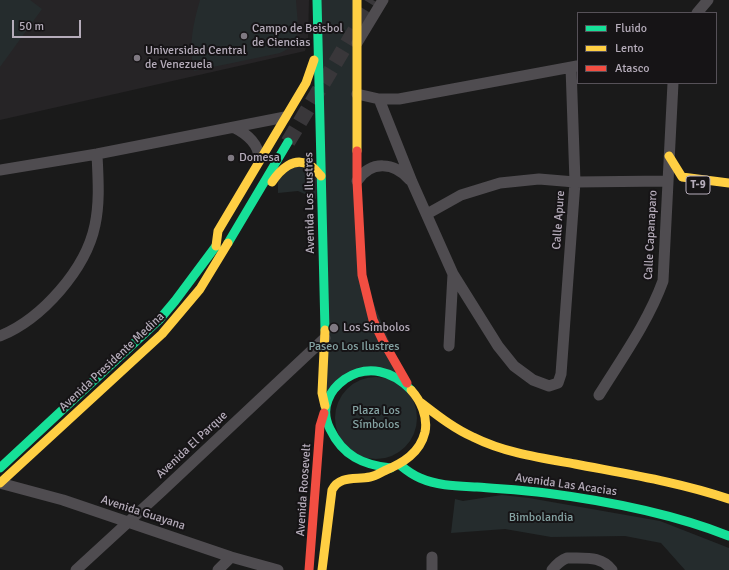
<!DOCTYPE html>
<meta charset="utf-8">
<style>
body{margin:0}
#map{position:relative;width:729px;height:570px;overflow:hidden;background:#1a1a1a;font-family:Signika,sans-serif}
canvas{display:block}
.legend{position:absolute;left:577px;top:12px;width:140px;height:72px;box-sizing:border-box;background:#161416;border:1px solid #565158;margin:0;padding:5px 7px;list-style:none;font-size:12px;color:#b5acba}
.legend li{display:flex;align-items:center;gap:8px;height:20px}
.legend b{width:20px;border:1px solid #565158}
.scale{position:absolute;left:12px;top:20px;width:69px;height:18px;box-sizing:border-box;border:2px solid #b5acba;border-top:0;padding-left:5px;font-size:12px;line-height:14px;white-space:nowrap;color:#b5acba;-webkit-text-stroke:3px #161416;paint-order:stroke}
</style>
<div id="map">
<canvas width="729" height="570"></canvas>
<ul class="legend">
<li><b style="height:5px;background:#16e098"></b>Fluido</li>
<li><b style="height:5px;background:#ffcf43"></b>Lento</li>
<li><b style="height:5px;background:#f24e42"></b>Atasco</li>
</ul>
<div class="scale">50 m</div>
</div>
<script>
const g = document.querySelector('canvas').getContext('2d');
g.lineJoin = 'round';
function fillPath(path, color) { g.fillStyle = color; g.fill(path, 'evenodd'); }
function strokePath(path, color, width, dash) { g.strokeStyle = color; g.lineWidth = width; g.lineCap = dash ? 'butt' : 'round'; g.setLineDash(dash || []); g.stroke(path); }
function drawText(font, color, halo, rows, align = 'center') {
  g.font = font + ' Signika,sans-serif'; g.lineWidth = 4; g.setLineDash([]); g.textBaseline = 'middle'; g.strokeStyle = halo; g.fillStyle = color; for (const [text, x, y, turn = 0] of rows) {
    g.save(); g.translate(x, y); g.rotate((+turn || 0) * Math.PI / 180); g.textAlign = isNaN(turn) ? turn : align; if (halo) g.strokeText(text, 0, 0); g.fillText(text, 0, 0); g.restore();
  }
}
const built = new Path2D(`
 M0 0H309L308 38 305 51 0 120Z`);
const green = new Path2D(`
 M0 0H30L42 9 0 67Z
 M200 0H296C297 21 304 43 280 53L194 71C188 46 193 24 200 0Z
 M320 0H357L362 275 407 385 389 374 350 378 326 404Z
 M293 166 307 168 318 178 316 199 298 191 278 193V178Z
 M335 418a41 41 0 1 1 82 0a41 41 0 1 1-82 0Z
 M502 495 529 498 660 521 729 548V570H685L661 543 625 536 551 537 505 529 451 533 455 499 463 501Z`);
const secondaryTunnel = new Path2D(`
 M288 142 373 0`);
const street = new Path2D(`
 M697 13 708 0
 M357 43 383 0
 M357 94 379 99H399L577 66
 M379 99 412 182 453 274 498 346 514 366 533 380 549 386 558 383 561 374 575 182 571 67
 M235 128C247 134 260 145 259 160
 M0 170 97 154 285 117
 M357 181C371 160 394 162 410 180
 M427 214 461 195 500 183 539 179 575 182 668 181
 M0 336C42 319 86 269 95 225 100 201 98 178 97 154
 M449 346 453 274
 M599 395C622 358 648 322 663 281L673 83
 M0 483 63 500 231 557 278 570
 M76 570 161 492 325 338
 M218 570 231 557
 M432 570V557
 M552 570C556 565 561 560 567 558 570 558 574 558 577 558 591 558 603 558 612 570`);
const fast = new Path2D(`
 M317 0 325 330
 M228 243 288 142
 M400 465C406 470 413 475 420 478 438 486 458 486 477 487 500 489 523 490 546 493 608 501 671 513 729 536
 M0 468 159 320 175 301 216 246
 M391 468C363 465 343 456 330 429 325 419 324 410 328 400 331 391 338 384 345 379 368 364 393 371 411 390`);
const slow = new Path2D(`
 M357 0V151
 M669 156 682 177 729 183
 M272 182C280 170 294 156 309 165 314 167 317 172 321 176
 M216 246 218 231 306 83 314 60
 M325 330 322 393 325 406
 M420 402C437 415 453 428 473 437 505 453 541 458 575 464 627 474 679 482 729 499
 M0 483 162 334 200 289 228 243
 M322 570 332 490C340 475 356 480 370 477 375 476 380 473 384 471 403 463 420 453 425 432 428 417 421 401 411 390`);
const jam = new Path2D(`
 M357 151V181L362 275 373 320 383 341 407 383
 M309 570 320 426 324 413`);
const markers = [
 [244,36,4,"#7f7982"],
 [137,58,4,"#7f7982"],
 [231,158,4,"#7f7982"],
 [334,328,5,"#7f7982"]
];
const shields = [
 [698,185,24]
];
const shieldNames = [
 ["T-9",698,185]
];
const poiNames = [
 ["Campo de Beisbol",252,29],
 ["de Ciencias",252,43],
 ["Universidad Central",145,51],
 ["de Venezuela",145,65],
 ["Domesa",239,158],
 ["Los Símbolos",343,328]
];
const streetNames = [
 ["Avenida Los Ilustres",310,203,-91],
 ["Calle Apure",559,220,-86],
 ["Calle Capanaparo",651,235,-87],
 ["Avenida Presidente Medina",112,362,-43],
 ["Avenida El Parque",192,445,-43],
 ["Avenida Las Acacias",566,485,8],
 ["Avenida Roosevelt",304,490,-86],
 ["Avenida Guayana",143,513,18]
];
const parkNames = [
 ["Paseo Los Ilustres",354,347],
 ["Plaza Los",376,411],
 ["Símbolos",376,425],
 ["Bimbolandia",541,518]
];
fillPath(built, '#262426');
fillPath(green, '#252c2d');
strokePath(secondaryTunnel, '#39373a', 15, [15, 8]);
strokePath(street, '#4f4c50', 11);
strokePath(fast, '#16e098', 9);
strokePath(slow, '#ffcf43', 9);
strokePath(jam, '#f24e42', 9);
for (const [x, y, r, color] of markers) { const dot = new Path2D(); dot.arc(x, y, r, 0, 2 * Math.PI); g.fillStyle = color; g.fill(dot); strokePath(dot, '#161416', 1.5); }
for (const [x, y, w] of shields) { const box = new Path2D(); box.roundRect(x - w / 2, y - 9, w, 18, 3); g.fillStyle = '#161416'; g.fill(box); strokePath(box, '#b5acba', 1); }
drawText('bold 11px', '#b5acba', null, shieldNames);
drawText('12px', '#b5acba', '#161416', poiNames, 'left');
drawText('12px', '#b5acba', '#161416', streetNames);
drawText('12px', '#85a3a3', '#161416', parkNames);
</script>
